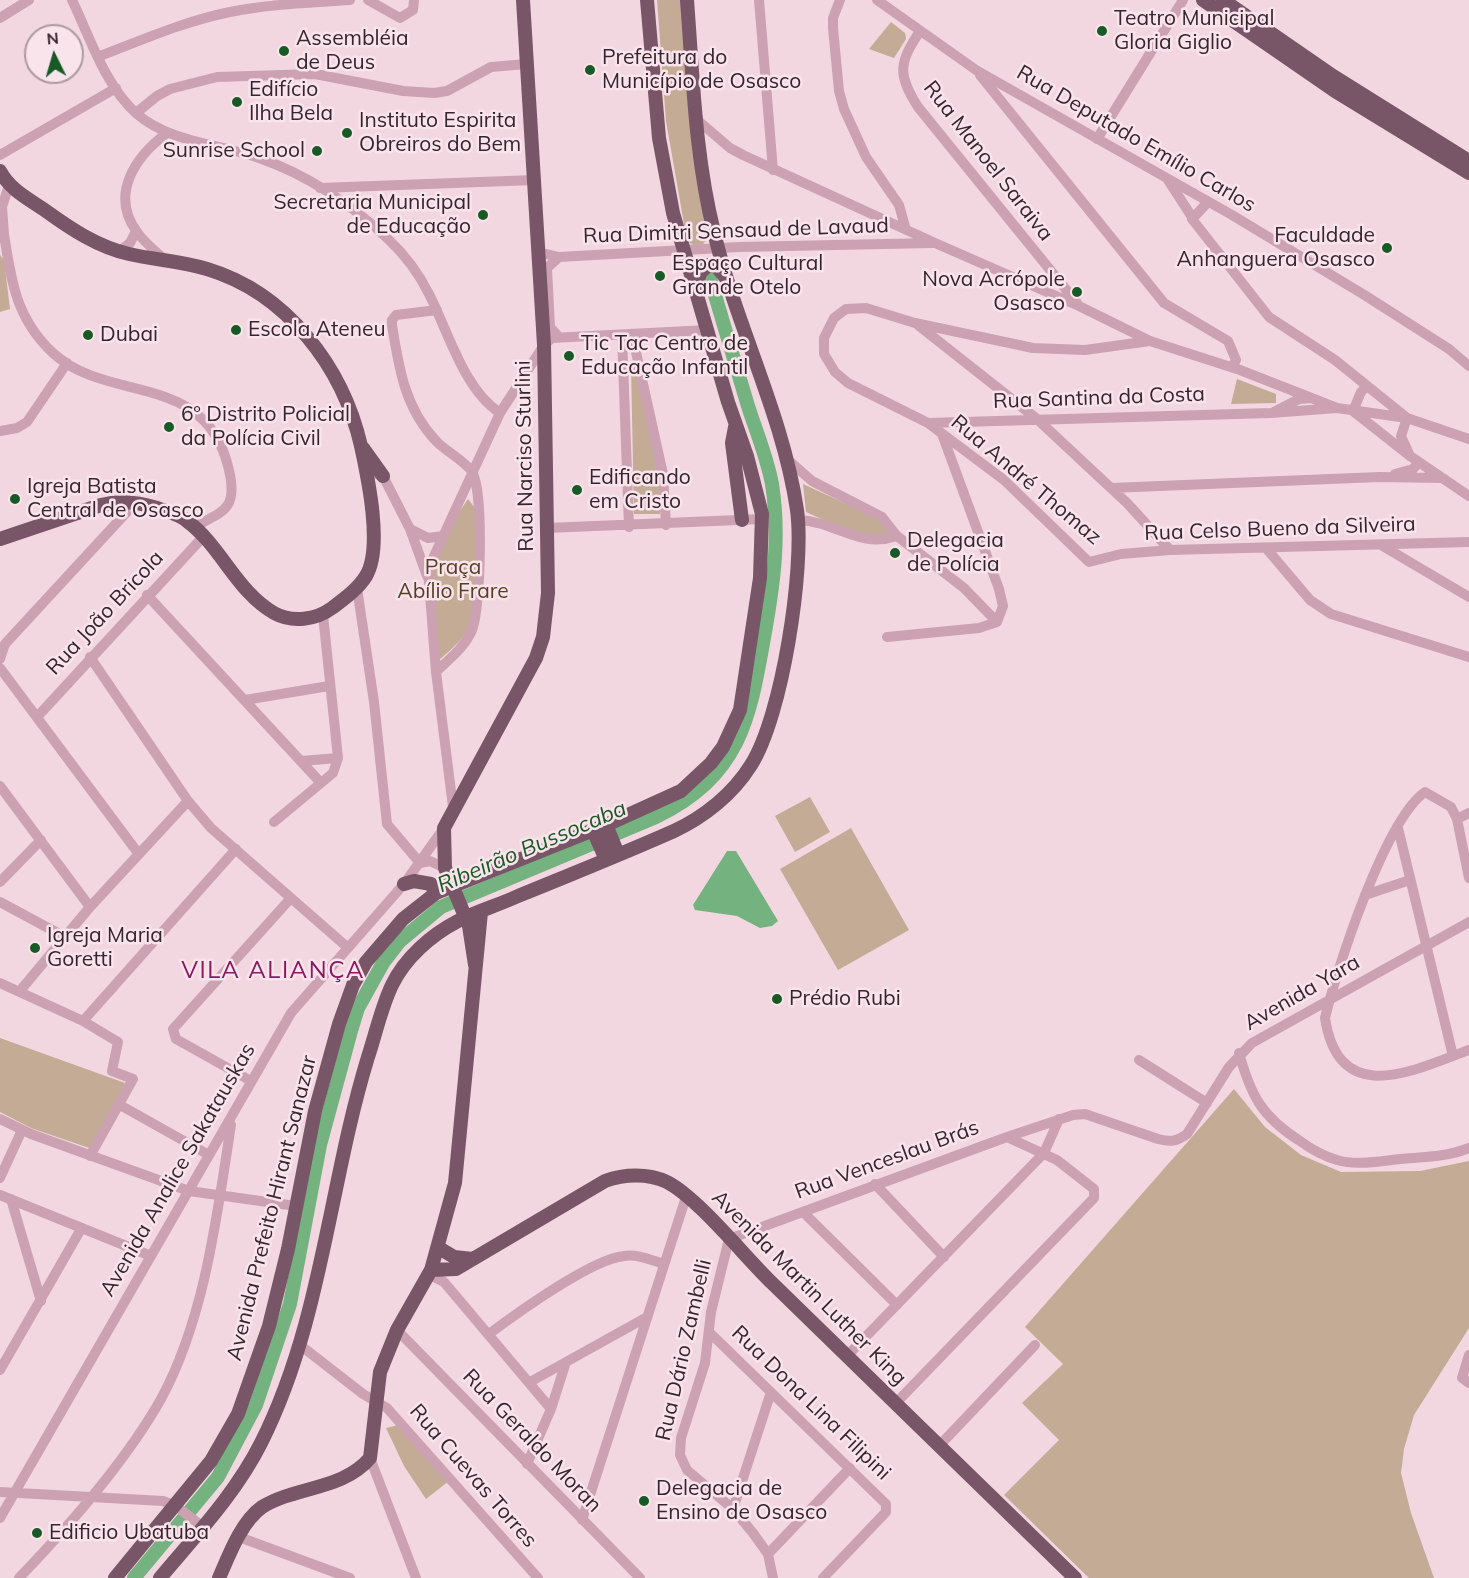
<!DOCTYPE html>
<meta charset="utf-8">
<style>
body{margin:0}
#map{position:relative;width:1469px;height:1578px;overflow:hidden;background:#f3d7e0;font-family:Mulish,sans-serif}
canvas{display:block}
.north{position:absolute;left:24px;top:24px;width:60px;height:60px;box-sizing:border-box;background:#fae4eb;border:2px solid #ac989f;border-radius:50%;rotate:355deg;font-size:16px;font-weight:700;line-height:24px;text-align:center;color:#36252e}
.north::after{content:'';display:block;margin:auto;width:21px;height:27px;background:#185a25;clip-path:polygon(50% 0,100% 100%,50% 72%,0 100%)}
</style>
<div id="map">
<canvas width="1469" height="1578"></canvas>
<div class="north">N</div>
</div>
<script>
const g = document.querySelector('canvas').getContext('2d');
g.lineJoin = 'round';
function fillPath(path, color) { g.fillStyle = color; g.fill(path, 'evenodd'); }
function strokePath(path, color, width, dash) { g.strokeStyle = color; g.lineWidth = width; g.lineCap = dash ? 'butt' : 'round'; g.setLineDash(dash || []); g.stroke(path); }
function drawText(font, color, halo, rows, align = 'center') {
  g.font = font + ' Mulish,sans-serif'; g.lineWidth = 5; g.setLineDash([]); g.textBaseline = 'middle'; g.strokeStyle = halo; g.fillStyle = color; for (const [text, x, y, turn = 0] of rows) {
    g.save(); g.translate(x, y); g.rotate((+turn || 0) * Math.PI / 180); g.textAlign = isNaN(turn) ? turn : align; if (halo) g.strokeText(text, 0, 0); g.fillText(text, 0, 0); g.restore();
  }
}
const green = new Path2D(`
 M657 0H681L693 150 709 237 703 244 695 246 687 241 666 121Z
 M891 22 905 33 906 39 894 58 869 49Z
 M0 255 4 260 10 309 0 312Z
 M631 365 635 366 660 475V514H634Z
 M1237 379 1276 394V403L1231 404Z
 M803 484 879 519 891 532 885 536 852 533 806 512Z
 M468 499 475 508C475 533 480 602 472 621 465 638 452 649 439 660L431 570 447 530Z
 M810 797 830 832 795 852 775 816Z
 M851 828 909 930 838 970 780 869Z
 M0 1038 125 1083 92 1149 31 1128 0 1112Z
 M1234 1089 1265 1127 1301 1155 1341 1172 1420 1171 1469 1161V1328L1414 1415 1404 1449 1401 1473 1411 1513 1434 1578H1089L1004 1495 1059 1440 1022 1403 1063 1364 1025 1327Z
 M398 1425 449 1481 426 1499 404 1466 386 1428Z`);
const water = new Path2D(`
 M727 851H736L778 921 772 926 760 928 737 916 695 910 693 905Z`);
const river = new Path2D(`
 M134 1578 218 1477 256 1405 290 1304 320 1145 351 1031 358 1008 383 963 400 941 441 907 656 817C742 775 750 717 765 632 774 581 780 535 772 484 767 457 756 431 748 406 735 362 722 319 709 275`);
const minor = new Path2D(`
 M72 0C90 37 105 86 137 114 169 142 219 144 259 158 306 174 353 205 389 240 405 255 419 274 429 294 448 331 464 390 500 413
 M368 0 400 18 413 10 414 0
 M759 0 773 170
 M840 0 833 18V28L839 91 844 109 866 157 899 205 906 230
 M877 0 976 70 1232 215 1366 296 1449 349 1469 366
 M0 18 29 0
 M920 31C899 63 897 74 918 107L1077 303
 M100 56C142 40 185 21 230 12 270 4 310 3 350 0
 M980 75 1164 303 1228 341 1236 360 1232 367
 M136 113 157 96 170 89 217 77 315 74 403 91 434 93 447 91 491 67 527 64
 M695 118 730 148 743 155 935 243 1079 306 1150 341 1240 370 1337 408 1407 418 1469 439
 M1097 139 1183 0
 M0 155 116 88
 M1168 180 1192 217
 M320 188 534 180
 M1208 202 1192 219 1269 317 1335 360 1407 418 1401 436 1410 456
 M4 234C11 280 16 319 53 353 109 405 206 369 229 470 238 509 224 511 194 527
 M0 238 4 234 2 207 9 185
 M120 251 130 243 136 231
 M538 252 559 257 739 247 933 243
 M163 258C154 250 144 242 137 232 109 194 136 156 167 133
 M918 325 1037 419 1127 503 1170 550
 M632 334 663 474 666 525
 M622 335 629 527
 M558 336 550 327 547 268 559 257
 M1150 341 1085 350 1033 348 915 323 866 308 846 309 834 318 824 338V354L835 372 848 383 928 423 1004 480 1089 562 1121 554 1170 550 1469 542
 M1353 411 1410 456 1469 496
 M1353 411 1361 392 1367 386
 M1274 412 1299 399 1312 398
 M928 423 1271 413 1337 408
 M0 431 17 428 27 422 67 363
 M787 459 812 481 882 517 897 536 964 588 997 622
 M377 474 383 476 410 529 427 576
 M1395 474 1413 469 1419 462
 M1111 488 1379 477 1443 478
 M798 520C836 521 858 549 897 536
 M547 528 762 519
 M410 529 428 538 443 536
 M1381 545 1469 597
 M1266 548 1310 600 1331 614 1469 657
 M357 588 374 702 387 824 420 863
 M147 595 321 783
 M887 637 979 628 997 622 1003 606 999 589 942 434
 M90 657 188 801 211 828 347 947
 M0 659 5 644 136 502
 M0 668 138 853
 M436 672C449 659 465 647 472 630 481 609 484 491 472 472 467 463 446 451 437 442 405 409 399 369 392 325V320L396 315 437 310
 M245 700 329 686
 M38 716 203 537
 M301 761 338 758
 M0 786 90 907
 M453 807 436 672 428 569 500 413 544 345 552 338 707 330
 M1469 813 1457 819 1469 878
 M1457 819 1451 807 1425 792C1385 820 1337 968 1325 1018 1339 1109 1414 1070 1469 1050
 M274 822 333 773 338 758 323 615
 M1398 828 1453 1056
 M420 863 430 861 445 868
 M0 882 41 840
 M1365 895 1410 880
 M0 902 65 937
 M0 983 83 1021 118 1042 112 1071 133 1079 90 1156
 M19 992 90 907 188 801
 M83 1021 236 849
 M1239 1053C1251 1096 1262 1117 1300 1141 1311 1149 1323 1156 1337 1160 1357 1166 1380 1161 1401 1159 1424 1157 1447 1157 1469 1148
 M1139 1060 1207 1103
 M251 1081 176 1039 173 1029 291 898
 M120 1105 209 1155
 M0 1119 31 1134 189 1191 296 1206
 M0 1178 22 1130
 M875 1184 944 1257
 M0 1195 151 1256
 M11 1199 41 1301
 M803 1212 897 1305
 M428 1274 444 1282 551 1409
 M397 1330 640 1578
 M709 1332 886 1504V1512L823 1578
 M489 1334C517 1313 592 1259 624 1256 638 1254 651 1260 664 1264
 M300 1345 363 1394 387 1408 538 1578
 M1469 1355 1462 1378 1469 1383
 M847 1356 1044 1153 1059 1119
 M0 1370 81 1229
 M530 1382 647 1317
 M896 1403 1094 1198V1189L1057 1160 1007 1137
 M939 1446 1035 1345
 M370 1458 416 1578
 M527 1464 551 1409 566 1362
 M0 1492 163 1501 176 1506 203 1527
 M733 1509 771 1392
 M0 1518 291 1013 404 884 444 828
 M582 1520 686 1197
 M239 1537 350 1578
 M768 1554 850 1468
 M19 1578C69 1526 126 1461 161 1399 205 1318 217 1215 231 1125
 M773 1578 768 1554 753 1533 733 1509 687 1470 680 1455 681 1438 705 1363 711 1312 729 1239 1007 1137 1073 1115 1085 1114 1158 1139C1170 1142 1176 1142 1187 1134L1229 1067 1252 1043 1469 922`);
const major = new Path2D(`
 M1203 0 1335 91 1469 173
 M1223 0 1333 76 1469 161
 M0 171C10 190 29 199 46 211 71 229 98 247 129 254 155 260 181 261 207 269 287 293 343 367 361 446 368 478 383 548 366 576 358 589 344 599 332 608 316 620 292 623 274 613 236 591 221 546 187 521 179 514 167 512 157 508 138 502 120 500 101 505L0 539
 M696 287 700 273 708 265 716 266 726 278
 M735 427 732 443 742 520
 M363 448 383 476
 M606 825 618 854
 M593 830 606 860
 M404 884 414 881 431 884 436 893
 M475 965 469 926 445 868 444 828 536 658 543 637 548 593 544 345 523 0
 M439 1248 454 1257 473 1259
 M431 1270 456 1269 605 1181C624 1174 648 1173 667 1182 698 1198 745 1257 772 1283 873 1382 974 1480 1075 1578
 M115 1578 211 1461 238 1414 269 1326 288 1249 315 1111 339 1024 353 985 366 962 403 919 436 893 606 825 681 791 711 763 723 747 740 710 760 578 762 514 747 456 728 402 673 213 659 138 647 0
 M160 1578C196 1535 236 1493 261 1443 322 1322 329 1184 368 1057 376 1033 381 1008 392 985 405 958 431 935 458 921 477 911 499 905 518 896 570 875 622 854 674 831 704 817 733 794 751 765 782 717 805 568 797 510 783 414 736 326 714 232 695 156 693 78 687 0
 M219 1578C229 1555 241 1522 262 1507 296 1486 343 1490 370 1458L380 1372 397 1330 431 1270 455 1183 481 912`);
const markers = [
 [1102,31,6,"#185a25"],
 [284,51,6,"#185a25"],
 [590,70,6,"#185a25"],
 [237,102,6,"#185a25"],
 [347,133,6,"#185a25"],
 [317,151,6,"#185a25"],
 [483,215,6,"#185a25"],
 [1387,248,6,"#185a25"],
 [660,276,6,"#185a25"],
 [1077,292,6,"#185a25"],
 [236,330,6,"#185a25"],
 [88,335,6,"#185a25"],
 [569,356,6,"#185a25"],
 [169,427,6,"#185a25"],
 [577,490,6,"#185a25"],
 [15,499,6,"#185a25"],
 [895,553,6,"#185a25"],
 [35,948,6,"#185a25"],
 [777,999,6,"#185a25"],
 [644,1501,6,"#185a25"],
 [37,1533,6,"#185a25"]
];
const poiNames = [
 ["Teatro Municipal",1114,19],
 ["Gloria Giglio",1114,43],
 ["Assembléia",296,39],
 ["de Deus",296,63],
 ["Prefeitura do",602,58],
 ["Município de Osasco",602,82],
 ["Edifício",249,90],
 ["Ilha Bela",249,114],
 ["Instituto Espirita",359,121],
 ["Obreiros do Bem",359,145],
 ["Sunrise School",305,151,"right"],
 ["Secretaria Municipal",471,203,"right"],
 ["de Educação",471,227,"right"],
 ["Faculdade",1375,236,"right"],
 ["Anhanguera Osasco",1375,260,"right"],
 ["Espaço Cultural",672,264],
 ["Grande Otelo",672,288],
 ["Nova Acrópole",1065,280,"right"],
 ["Osasco",1065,304,"right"],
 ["Escola Ateneu",248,330],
 ["Dubai",100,335],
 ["Tic Tac Centro de",581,344],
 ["Educação Infantil",581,368],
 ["6º Distrito Policial",181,415],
 ["da Polícia Civil",181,439],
 ["Edificando",589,478],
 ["em Cristo",589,502],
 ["Igreja Batista",27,487],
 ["Central de Osasco",27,511],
 ["Delegacia",907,541],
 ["de Polícia",907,565],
 ["Igreja Maria",47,936],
 ["Goretti",47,960],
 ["Prédio Rubi",789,999],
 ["Delegacia de",656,1489],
 ["Ensino de Osasco",656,1513],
 ["Edificio Ubatuba",49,1533]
];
const streetNames = [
 ["Rua Deputado Emílio Carlos",1136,139,30],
 ["Rua Manoel Saraiva",988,161,52],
 ["Rua Dimitri Sensaud de Lavaud",736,231,-2],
 ["Rua Santina da Costa",1099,398,-2],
 ["Rua Narciso Sturlini",525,456,-91],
 ["Rua André Thomaz",1026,480,40],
 ["Rua Celso Bueno da Silveira",1280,529,-2],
 ["Rua João Bricola",105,613,-47],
 ["Avenida Yara",1302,993,-30],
 ["Rua Venceslau Brás",887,1160,-20],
 ["Avenida Analice Sakatauskas",178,1170,-60],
 ["Avenida Prefeito Hirant Sanazar",272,1208,-76],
 ["Avenida Martin Luther King",809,1288,45],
 ["Rua Dário Zambelli",684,1350,-77],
 ["Rua Dona Lina Filipini",811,1403,44],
 ["Rua Geraldo Moran",532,1441,46],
 ["Rua Cuevas Torres",473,1476,49]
];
const parkNames = [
 ["Praça",453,568],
 ["Abílio Frare",453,592]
];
const waterNames = [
 ["Ribeirão Bussocaba",532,847,-23]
];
const quarterNames = [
 ["VILA ALIANÇA",273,971]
];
fillPath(green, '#c3ab96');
fillPath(water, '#74b27f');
strokePath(river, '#74b27f', 14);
strokePath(minor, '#cca2b3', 10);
strokePath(major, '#795568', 14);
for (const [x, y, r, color] of markers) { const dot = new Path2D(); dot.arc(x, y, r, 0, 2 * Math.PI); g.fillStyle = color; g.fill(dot); strokePath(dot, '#fae4eb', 2); }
drawText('21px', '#36252e', '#fae4eb', poiNames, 'left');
drawText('21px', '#36252e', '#fae4eb', streetNames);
drawText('21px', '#563f27', '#fae4eb', parkNames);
drawText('italic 22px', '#185a25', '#fae4eb', waterNames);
g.letterSpacing = '1.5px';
drawText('24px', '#8b1860', '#fae4eb', quarterNames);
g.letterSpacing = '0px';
</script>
